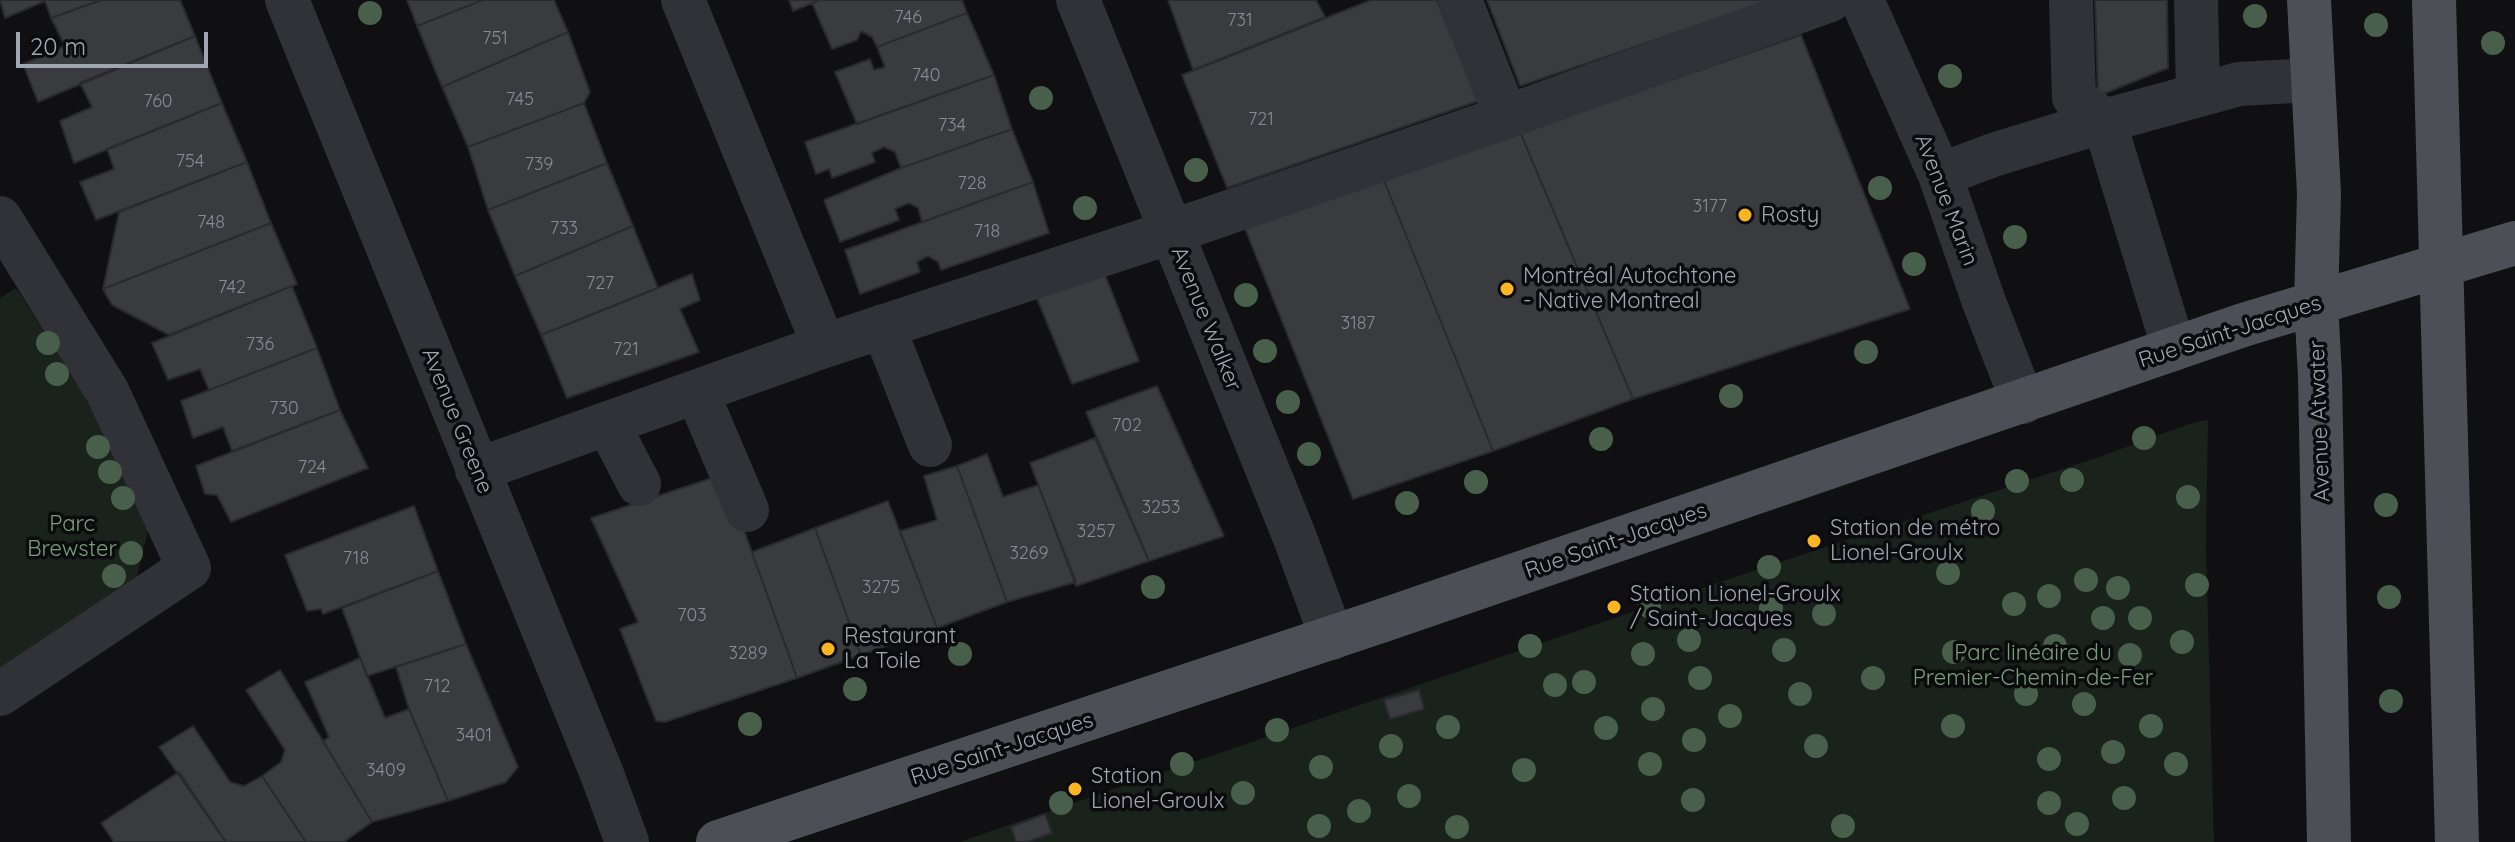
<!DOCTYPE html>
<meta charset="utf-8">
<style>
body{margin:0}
#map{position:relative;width:2515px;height:842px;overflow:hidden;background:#101012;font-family:Quicksand,sans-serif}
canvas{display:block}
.scale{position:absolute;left:16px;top:32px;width:192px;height:36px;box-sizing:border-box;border:4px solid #a1a6b3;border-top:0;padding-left:10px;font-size:24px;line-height:28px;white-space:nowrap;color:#a1a6b3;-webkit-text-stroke:6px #0b0b0d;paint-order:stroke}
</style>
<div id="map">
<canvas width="2515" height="842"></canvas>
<div class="scale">20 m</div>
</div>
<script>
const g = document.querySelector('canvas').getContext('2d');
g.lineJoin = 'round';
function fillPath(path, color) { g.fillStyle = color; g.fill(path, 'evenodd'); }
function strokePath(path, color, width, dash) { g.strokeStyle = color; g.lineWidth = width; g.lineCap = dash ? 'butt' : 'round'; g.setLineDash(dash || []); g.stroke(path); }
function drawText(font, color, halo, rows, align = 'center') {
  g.font = font + ' Quicksand,sans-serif'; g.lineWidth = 7; g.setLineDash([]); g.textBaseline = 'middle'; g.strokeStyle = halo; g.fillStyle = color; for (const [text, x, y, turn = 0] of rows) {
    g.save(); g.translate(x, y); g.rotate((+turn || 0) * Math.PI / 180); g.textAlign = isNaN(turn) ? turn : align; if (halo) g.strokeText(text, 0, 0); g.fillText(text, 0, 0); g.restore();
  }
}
const green = new Path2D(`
 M16 288 84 392 148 531 136 580 0 670V298Z
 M2208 420 2206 546 2214 842H959L1723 581 2099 457 2192 423Z`);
const building = new Path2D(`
 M0 0H101L51 18 45 1 5 18Z
 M102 0H180L195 36 38 102 23 64 65 46 51 18Z
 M407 0H483L417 26Z
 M483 0H554L568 32 442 87 417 26Z
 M789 0H820L793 11Z
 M820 0H962L967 13 877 47 872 37 861 31 857 40 832 49 812 3Z
 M1168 0H1316L1325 17 1193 70Z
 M1371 0H1437L1478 101 1227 188 1182 75Z
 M1487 0H1773L1520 86Z
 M2095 0H2167L2168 68 2098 96Z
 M967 13 994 75 857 124 835 72 870 59 874 70 885 67 877 47Z
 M568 32 590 92 584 103 468 147 442 87Z
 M1801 35 1910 309 1633 399 1520 132Z
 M195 36 222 103 74 163 60 121 92 107 80 83Z
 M994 75 1012 129 901 168 895 152 884 147 872 153 875 162 832 178 829 169 816 174 805 142Z
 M222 103 247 162 96 220 80 182 114 169 107 149Z
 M584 103 607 163 488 210 468 147Z
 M1012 129 1033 182 922 222 918 208 909 203 895 209 899 220 840 242 824 200 901 168Z
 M1520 132 1633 399 1493 451 1383 178Z
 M247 162 271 223 103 289 119 212Z
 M607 163 633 226 515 276 488 210Z
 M1383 178 1493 451 1353 499 1244 226Z
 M1033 182 1049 233 941 270 938 262 928 256 917 262 920 272 860 294 845 250Z
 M271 223 297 284 169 335 112 305 103 289Z
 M633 226 658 288 541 335 515 276Z
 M1104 272 1139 361 1072 384 1036 296Z
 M692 274 700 300 680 309 699 352 567 398 541 335Z
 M292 286 317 348 209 390 200 369 168 380 152 343Z
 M317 348 340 410 232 451 223 427 193 438 181 401Z
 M1157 386 1224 536 1149 561 1086 412Z
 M340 410 368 468 231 522 217 495 205 494 196 466Z
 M1095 438 1149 561 1076 586 1030 463Z
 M987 454 1003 497 1038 485 1076 582 1007 602 957 466Z
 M957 466 1007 602 937 628 900 531 937 520 924 476Z
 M724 474 797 678 665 722 656 721 620 629 638 622 591 518Z
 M888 501 937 628 861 655 815 528Z
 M414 506 438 571 323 614 321 609 307 611 285 555Z
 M815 528 861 655 797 678 752 552Z
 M438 571 466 644 367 676 342 608Z
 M466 644 518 767 506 782 448 801 409 709 396 667Z
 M360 658 385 718 409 709 448 801 372 822 323 741 329 737 305 682Z
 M280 670 372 822 344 842H306L262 776 281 762 285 750 246 690Z
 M1419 690 1424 709 1390 719 1384 700Z
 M193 726 230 782 244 786 262 776 306 842H226L159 747Z
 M179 772 226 842H114L101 823Z
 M1045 814 1052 833 1027 842H1016L1011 827Z`);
const minor = new Path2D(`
 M287 0 602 774 627 842
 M683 0 824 346
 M1078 0 1295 538 1332 638
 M1460 0 1506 117
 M1862 0 1940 175 1984 302 2023 402
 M2071 0 2074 97 2104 121 2174 349
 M2196 0 2198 95
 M1940 175 1993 155 2104 121 2239 84 2312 80
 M0 218 107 391 189 568 0 694
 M883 326 930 445
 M697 392 747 510
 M608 424 639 484
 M477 470 824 346 1171 232 1506 117 1830 0`);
const major = new Path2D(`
 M2309 0 2319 194 2316 303 2320 376 2329 842
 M2434 0 2457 842
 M718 842 1381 621 2243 325 2515 243`);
const trees = [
 [370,13],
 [2255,16],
 [2376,25],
 [2493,43],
 [1950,76],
 [1041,98],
 [1196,170],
 [1880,188],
 [1085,208],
 [2015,237],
 [1914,264],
 [1246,295],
 [48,343],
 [1265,351],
 [1866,352],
 [57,374],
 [1731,396],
 [1288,402],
 [2144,438],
 [1601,439],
 [98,447],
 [1309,454],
 [110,472],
 [2072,480],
 [2017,481],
 [1476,482],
 [2188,497],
 [123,498],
 [1407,503],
 [2386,505],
 [1983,511],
 [131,553],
 [1769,567],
 [1948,573],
 [114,576],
 [2086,580],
 [2197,585],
 [1153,587],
 [2118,588],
 [2049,596],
 [2389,597],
 [2014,604],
 [1649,606],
 [1771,608],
 [1824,614],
 [2103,618],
 [2140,618],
 [1689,640],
 [2182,642],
 [1530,646],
 [2055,646],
 [1784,650],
 [1954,652],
 [960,654],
 [1643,654],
 [2130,655],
 [1700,678],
 [1873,678],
 [1584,682],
 [1555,685],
 [855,689],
 [1800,694],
 [2026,694],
 [2391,701],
 [2084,704],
 [1653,709],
 [1730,716],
 [750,724],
 [1953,726],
 [2151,726],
 [1448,727],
 [1606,728],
 [1277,730],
 [1694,740],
 [1391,746],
 [1816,746],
 [2113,752],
 [2049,759],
 [1182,764],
 [1650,764],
 [2176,764],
 [1321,767],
 [1524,770],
 [1243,793],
 [1409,796],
 [2124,798],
 [1693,800],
 [1061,803],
 [2049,803],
 [1359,811],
 [2077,824],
 [1319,826],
 [1843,826],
 [1457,827]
];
const markers = [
 [1745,215,8,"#f9b621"],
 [1507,289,8,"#f9b621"],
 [1814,541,8,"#f9b621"],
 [1614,607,8,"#f9b621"],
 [828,649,8,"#f9b621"],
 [1075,789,8,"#f9b621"]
];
const numberNames = [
 ["746",908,18],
 ["731",1240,21],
 ["751",495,39],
 ["740",926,76],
 ["745",520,100],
 ["760",158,102],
 ["721",1261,120],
 ["734",952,126],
 ["754",190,162],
 ["739",539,165],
 ["728",972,184],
 ["3177",1710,207],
 ["748",211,223],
 ["733",564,229],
 ["718",987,232],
 ["727",600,284],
 ["742",232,288],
 ["3187",1358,324],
 ["736",260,345],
 ["721",626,350],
 ["730",284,409],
 ["702",1127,426],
 ["724",312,468],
 ["3253",1161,508],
 ["3257",1096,532],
 ["3269",1029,554],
 ["718",356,559],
 ["3275",881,588],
 ["703",692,616],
 ["3289",748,654],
 ["712",437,687],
 ["3401",474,736],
 ["3409",386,771]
];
const streetNames = [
 ["Avenue Marin",1946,200,69],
 ["Avenue Walker",1206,319,68],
 ["Rue Saint-Jacques",2230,332,-18],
 ["Avenue Greene",457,421,68],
 ["Avenue Atwater",2320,421,-92],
 ["Rue Saint-Jacques",1616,541,-19],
 ["Rue Saint-Jacques",1002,749,-18]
];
const poiNames = [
 ["Rosty",1761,215],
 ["Montréal Autochtone",1523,276],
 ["- Native Montreal",1523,301],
 ["Station de métro",1830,528],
 ["Lionel-Groulx",1830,553],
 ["Station Lionel-Groulx",1630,594],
 ["/ Saint-Jacques",1630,619],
 ["Restaurant",844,636],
 ["La Toile",844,661],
 ["Station",1091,776],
 ["Lionel-Groulx",1091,801]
];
const parkNames = [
 ["Parc",72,524],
 ["Brewster",72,549],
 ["Parc linéaire du",2033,653],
 ["Premier-Chemin-de-Fer",2033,678]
];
fillPath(green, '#1a221c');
fillPath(building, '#3a3b3f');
strokePath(building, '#2a2a2e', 2);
strokePath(minor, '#313237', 44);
strokePath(major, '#4d4f56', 44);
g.fillStyle = '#485f4b';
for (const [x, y] of trees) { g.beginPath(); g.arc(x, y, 12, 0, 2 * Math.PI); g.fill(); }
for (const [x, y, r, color] of markers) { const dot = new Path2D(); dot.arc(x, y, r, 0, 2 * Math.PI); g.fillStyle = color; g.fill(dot); strokePath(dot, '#0b0b0d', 3); }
drawText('18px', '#878b96', null, numberNames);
drawText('22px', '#a1a6b3', '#0b0b0d', streetNames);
drawText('22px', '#a1a6b3', '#0b0b0d', poiNames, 'left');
drawText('22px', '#76a07a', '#0b0b0d', parkNames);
</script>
